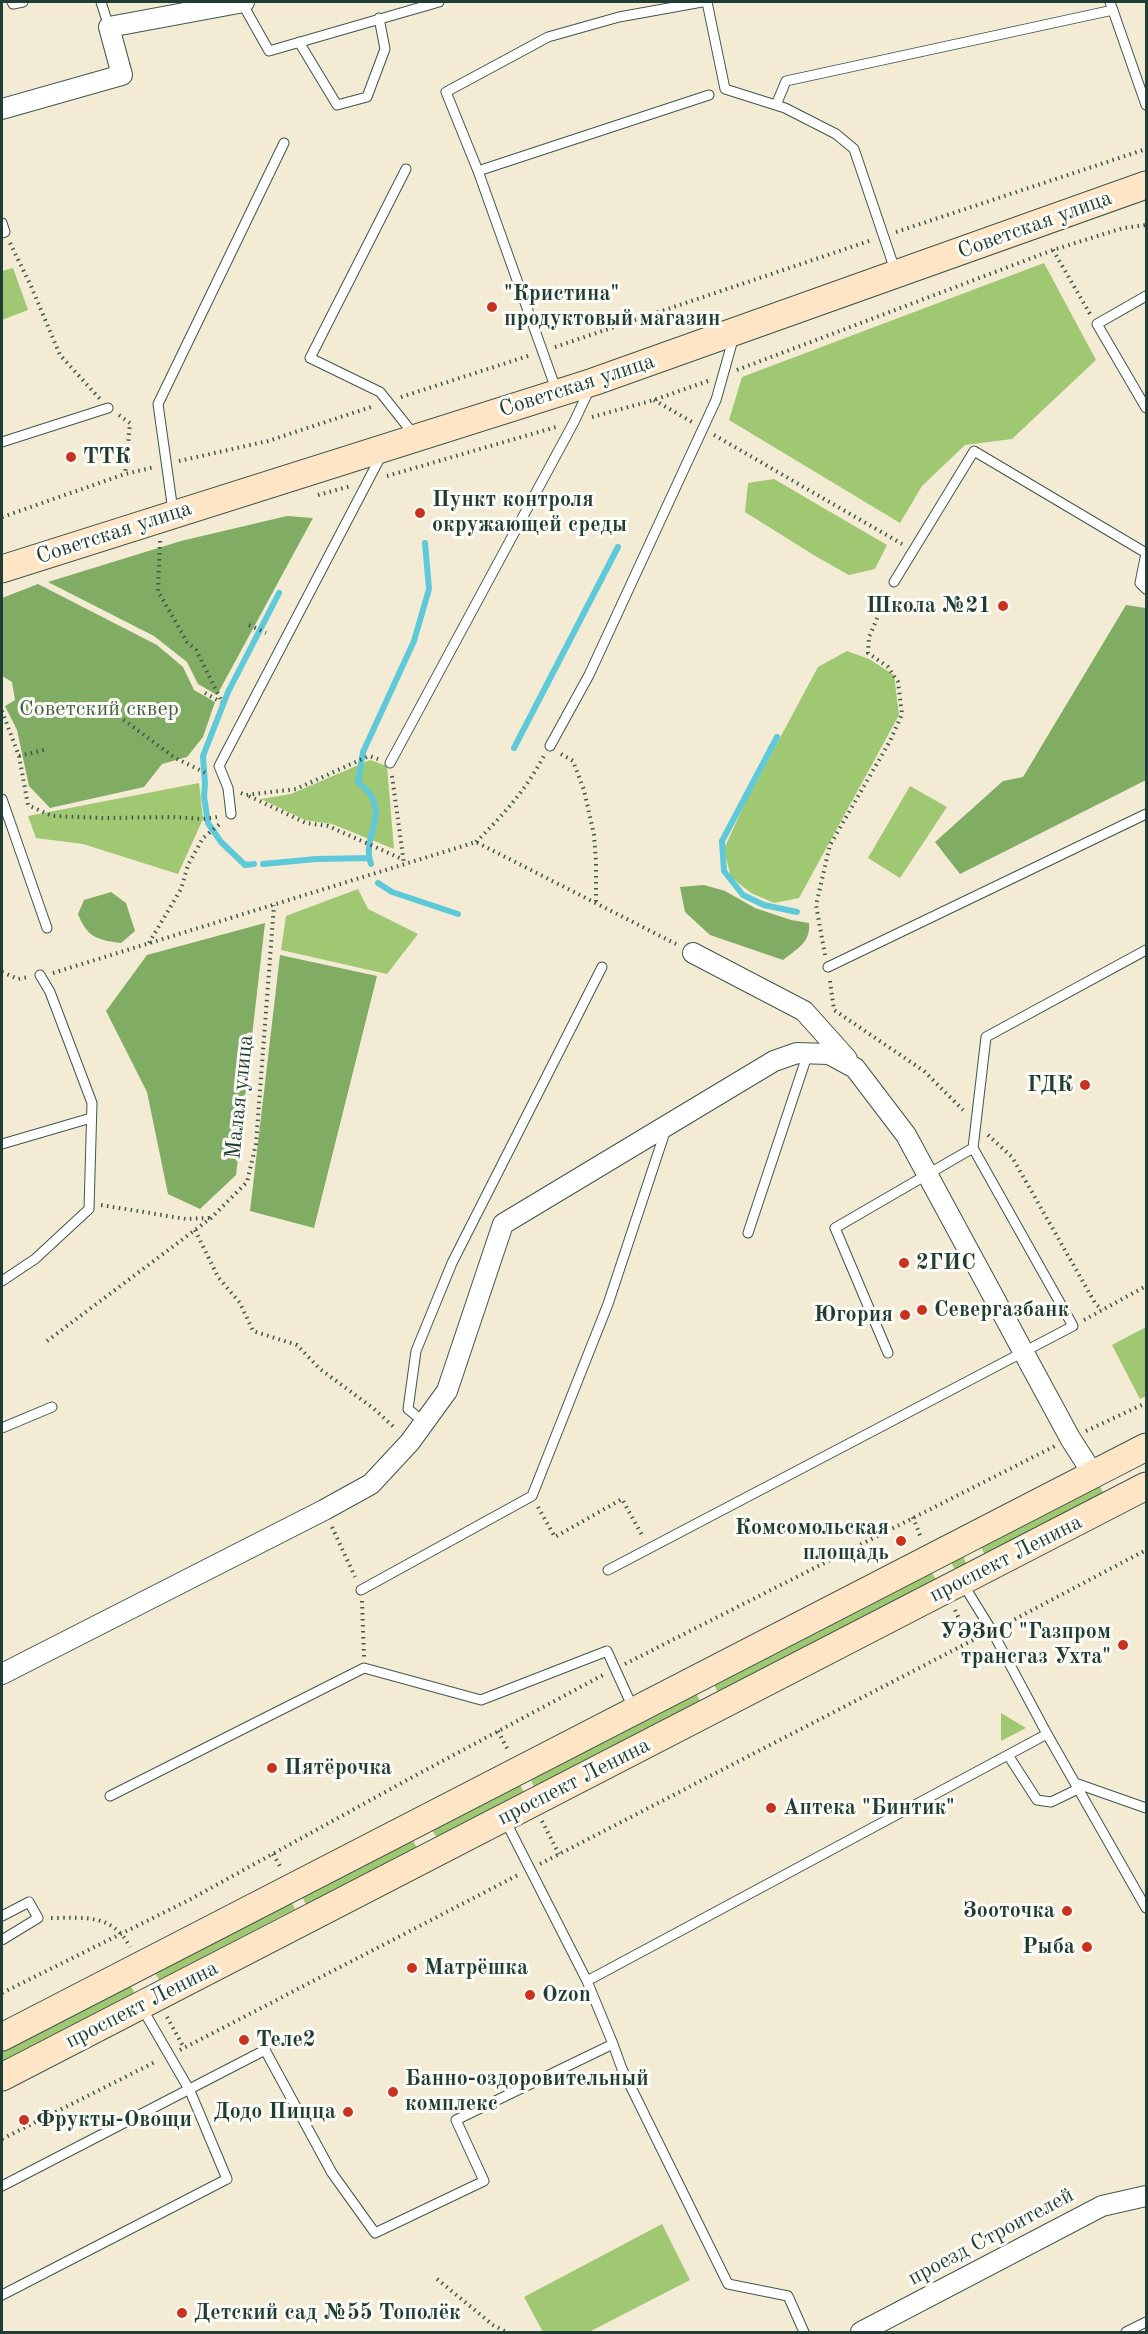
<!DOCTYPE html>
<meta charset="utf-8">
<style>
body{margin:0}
#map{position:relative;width:1148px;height:2334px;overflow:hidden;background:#f4ebd5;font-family:"Old Standard TT",serif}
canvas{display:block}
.frame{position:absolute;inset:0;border:3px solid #1f3d34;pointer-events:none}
</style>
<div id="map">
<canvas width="1148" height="2334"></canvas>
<div class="frame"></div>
</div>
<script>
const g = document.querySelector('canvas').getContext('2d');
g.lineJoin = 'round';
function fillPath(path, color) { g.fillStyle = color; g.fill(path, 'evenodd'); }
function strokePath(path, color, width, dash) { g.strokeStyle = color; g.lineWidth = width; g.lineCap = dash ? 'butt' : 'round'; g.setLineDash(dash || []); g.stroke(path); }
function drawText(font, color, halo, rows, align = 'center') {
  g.font = font + ' "Old Standard TT",serif'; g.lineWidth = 6; g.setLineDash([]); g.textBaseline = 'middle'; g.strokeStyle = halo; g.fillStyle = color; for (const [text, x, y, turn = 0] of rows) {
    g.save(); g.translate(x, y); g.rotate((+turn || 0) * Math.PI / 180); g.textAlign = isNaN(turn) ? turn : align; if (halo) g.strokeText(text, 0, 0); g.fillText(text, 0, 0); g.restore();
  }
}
const green = new Path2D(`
 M1044 263 1096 360 1012 439 965 445 922 486 900 523 729 420 742 377Z
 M13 268 28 310 2 320V271Z
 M774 479 887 545 875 569 849 575 817 557 745 512 748 483Z
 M847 651 869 659 894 675 899 715 799 898 774 903 751 893 731 877 724 849 745 803 818 667Z
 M370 760 387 766 394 849 332 824 305 820 261 799 291 794Z
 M199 783 203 819 178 874 83 844 36 838 28 816Z
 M910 786 947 807 900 878 868 858Z
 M358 889 368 909 418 934 387 974 281 950 286 916Z
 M1146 1327V1396L1140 1399 1112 1345Z
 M1098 1482 1104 1494 985 1555 981 1547 963 1556 967 1565 956 1571 949 1559Z
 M931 1570 937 1582 719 1694 713 1683Z
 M696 1693 701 1703 535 1789 530 1778Z
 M1001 1713 1026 1728 1001 1741Z
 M519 1783 525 1794 437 1838 431 1828Z
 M411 1837 417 1848 307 1906 301 1895Z
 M290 1898 295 1909 159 1980 153 1969Z
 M130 1984 135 1994 2 2062V2049Z
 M662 2224 690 2280 589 2332H543L524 2297Z`);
const forest = new Path2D(`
 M287 516 313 518 217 695 198 684 187 662 154 636 48 582 181 541Z
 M38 584 157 645 183 667 194 690 215 702 203 737 187 757 162 764 144 787 50 808 29 786 17 730 5 706 15 700 12 682 2 676V598Z
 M1126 605 1146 608V780L960 874 935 842 1003 781 1023 777Z
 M704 885 725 891 755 908 791 920 809 923C811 942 797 949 783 960L710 935 685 912 680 887Z
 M111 892 126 903 135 931 121 943C97 940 87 937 78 914L84 900Z
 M265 923 236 1175 200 1209 168 1194 147 1092 106 1011 147 955Z
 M280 955 377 976 314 1228 250 1211Z`);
const stream = new Path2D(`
 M777 737 722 841 724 871 743 895 764 905 797 912
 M514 748 618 547
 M254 864 245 865 221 842 208 823 204 796 205 784 203 756 228 692 279 593
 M263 864 316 859 369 858
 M371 864C360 833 396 812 358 782L363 752 414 641 429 589 425 543
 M378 883 392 892 458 914`);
const path = new Path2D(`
 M896 232 1146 149
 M10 243 31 286 60 355 100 399
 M1053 250 1090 314
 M555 347 872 240
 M737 370 1053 250 1123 228 1146 225
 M401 397 531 355
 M654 400 692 422
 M119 415 130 423 125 474
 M592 417 654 400 708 381
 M714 435 902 544
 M179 461 268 441 374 406
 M387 476 556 427
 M318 495 351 486
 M2 517 125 474 155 467
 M160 541 158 591 187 642 196 650 222 702
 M249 625 266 633
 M205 693 221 702
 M109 709 175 758 208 774
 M2 711 19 756 28 805 52 816 104 818 173 817 203 819 218 817
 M561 754 573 761 584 790 594 835 596 861V903
 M19 756 44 750
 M392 776 404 864
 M241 793 246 795 296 789 369 756 378 759
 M249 796 306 823 328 826 402 859
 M476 842C505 813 524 792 544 756
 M149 943 181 889 188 865 203 838 221 823
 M825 955 816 905 830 845 890 741 902 714 898 682 888 667 868 653 869 637 888 593
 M2 972 18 979 28 977
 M53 973 476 842 676 944
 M830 981 834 1010 924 1071 963 1110
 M988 1135 1012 1157 1095 1303 1102 1310
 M101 1205 186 1219 210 1218
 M195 1230 218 1277 240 1303 253 1331 297 1345 320 1369 373 1408 396 1429
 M1084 1320 1146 1286
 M47 1341 211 1218 247 1182 256 1144 274 905
 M1086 1431 1146 1403
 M538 1507 555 1537 622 1499 643 1537
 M913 1517 921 1538
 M332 1527 355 1577
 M362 1601 364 1657
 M955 1610 970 1642
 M1004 1625 1146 1550
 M625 1664 1055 1446
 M498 1731 509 1752
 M542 1821 559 1854
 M273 1854 281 1868
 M540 1864 981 1636
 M51 1918C84 1918 112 1913 130 1947
 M2 1993 189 1900 407 1780 603 1675
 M167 2017 184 2048
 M180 2050 520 1874
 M2 2139 157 2061
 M437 2279 493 2325 506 2332`);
const lane = new Path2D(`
 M12 2 13 4 23 2
 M101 2 109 27
 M707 2 725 89 785 108 836 134 854 149 895 270
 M1110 2 1146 105
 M242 3 269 51 439 2
 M299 42 337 105 367 97 385 49 379 18
 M776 105 786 81 1113 10
 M406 169 310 358 380 392 415 436
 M478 171 709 95
 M2 223 5 232 2 233
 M1146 296 1097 324 1146 408
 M557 392 478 171 446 92 548 37 619 17 702 2
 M2 442 108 408
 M173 511 158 404 284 143
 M894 582 974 451 1146 553 1140 583 1146 589
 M550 746 589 675 716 400 734 336
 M390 763 574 422 589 390
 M2 799 47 928
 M231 814 228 788 219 766 382 454
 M828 967 1146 814
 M2 1144 91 1118
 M748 1233 808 1053
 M2 1281 35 1259 89 1209 92 1103 50 992 40 975
 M888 1353 835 1228 973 1148
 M425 1423 408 1409 416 1351 452 1263 602 967
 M2 1428 52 1407
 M608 1570 1073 1326 973 1148 986 1037 1146 950
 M963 1584 992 1631 1047 1734 1146 1908
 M361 1590 532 1496 608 1304 666 1129
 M1008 1755 1037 1800 1051 1802 1078 1789
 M1075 1783 1146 1808
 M110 1796 364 1668 481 1700 607 1651 633 1708
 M2 1916 29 1902 38 1918 2 1940
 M587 1981 1047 1734
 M613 2044 622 2069 728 2284 788 2296 804 2332
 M2 2186 265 2050 332 2173 375 2233 484 2181 456 2120 613 2044 587 1981 505 1820
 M2 2295 227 2179 190 2091 142 2008
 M1126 2332 1146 2322`);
const street = new Path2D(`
 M2 109 122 75 109 27 244 2
 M693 953 804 1011 847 1059
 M2 1674 324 1510 371 1484 410 1442 447 1391 503 1224 774 1061 797 1053 829 1054 855 1068 906 1135 1070 1438 1093 1474
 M861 2332 1102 2206 1146 2196`);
const secondary = new Path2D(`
 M2 569 593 382 1146 185
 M2 2037 1146 1447
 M2 2077 1146 1486`);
const markers = [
 [492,307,6,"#c8321e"],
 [71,457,6,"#c8321e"],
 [420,513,6,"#c8321e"],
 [1003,606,6,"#c8321e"],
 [1085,1085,6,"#c8321e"],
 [904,1263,6,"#c8321e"],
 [922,1310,6,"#c8321e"],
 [905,1315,6,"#c8321e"],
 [901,1541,6,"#c8321e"],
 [1123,1645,6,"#c8321e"],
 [272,1768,6,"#c8321e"],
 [771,1808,6,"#c8321e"],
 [1067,1911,6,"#c8321e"],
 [1087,1947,6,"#c8321e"],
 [412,1968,6,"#c8321e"],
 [530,1995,6,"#c8321e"],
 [244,2040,6,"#c8321e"],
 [393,2092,6,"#c8321e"],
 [348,2112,6,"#c8321e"],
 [24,2120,6,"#c8321e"],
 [182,2313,6,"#c8321e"]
];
const streetNames = [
 ["Советская улица",1035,225,-20],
 ["Советская улица",577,386,-18],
 ["Советская улица",114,533,-18],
 ["Малая улица",240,1097,-84],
 ["проспект Ленина",1006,1559,-27],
 ["проспект Ленина",574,1782,-27],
 ["проспект Ленина",142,2005,-27],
 ["проезд Строителей",991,2237,-28]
];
const poiNames = [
 ["\"Кристина\"",504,294],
 ["продуктовый магазин",504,319],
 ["ТТК",83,457],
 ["Пункт контроля",432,500],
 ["окружающей среды",432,525],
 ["Школа №21",991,606,"right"],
 ["ГДК",1073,1085,"right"],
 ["2ГИС",916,1263],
 ["Севергазбанк",934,1310],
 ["Югория",893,1315,"right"],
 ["Комсомольская",889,1528,"right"],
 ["площадь",889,1553,"right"],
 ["УЭЗиС \"Газпром",1111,1632,"right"],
 ["трансгаз Ухта\"",1111,1657,"right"],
 ["Пятёрочка",284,1768],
 ["Аптека \"Бинтик\"",783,1808],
 ["Зооточка",1055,1911,"right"],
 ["Рыба",1075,1947,"right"],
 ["Матрёшка",424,1968],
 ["Ozon",542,1995],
 ["Теле2",256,2040],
 ["Банно-оздоровительный",405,2079],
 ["комплекс",405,2104],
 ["Додо Пицца",336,2112,"right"],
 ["Фрукты-Овощи",36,2120],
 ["Детский сад №55 Тополёк",194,2313]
];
const parkNames = [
 ["Советский сквер",99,709]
];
fillPath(green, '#a0c772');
fillPath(forest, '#80ac64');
strokePath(stream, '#5ec9d8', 6);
strokePath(lane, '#3f574c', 11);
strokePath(street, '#3f574c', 22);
strokePath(secondary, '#3f574c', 29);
strokePath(path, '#3f574c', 4, [1.5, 4.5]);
strokePath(lane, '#fff', 9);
strokePath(street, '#fff', 20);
strokePath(secondary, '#fde5c5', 27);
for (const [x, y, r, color] of markers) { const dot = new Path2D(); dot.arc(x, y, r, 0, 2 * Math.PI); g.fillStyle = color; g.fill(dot); strokePath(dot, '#fdfcf7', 2); }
drawText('22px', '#1f3d34', '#fdfcf7', streetNames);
drawText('bold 22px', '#1f3d34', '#fdfcf7', poiNames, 'left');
drawText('22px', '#3f6044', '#fdfcf7', parkNames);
</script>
